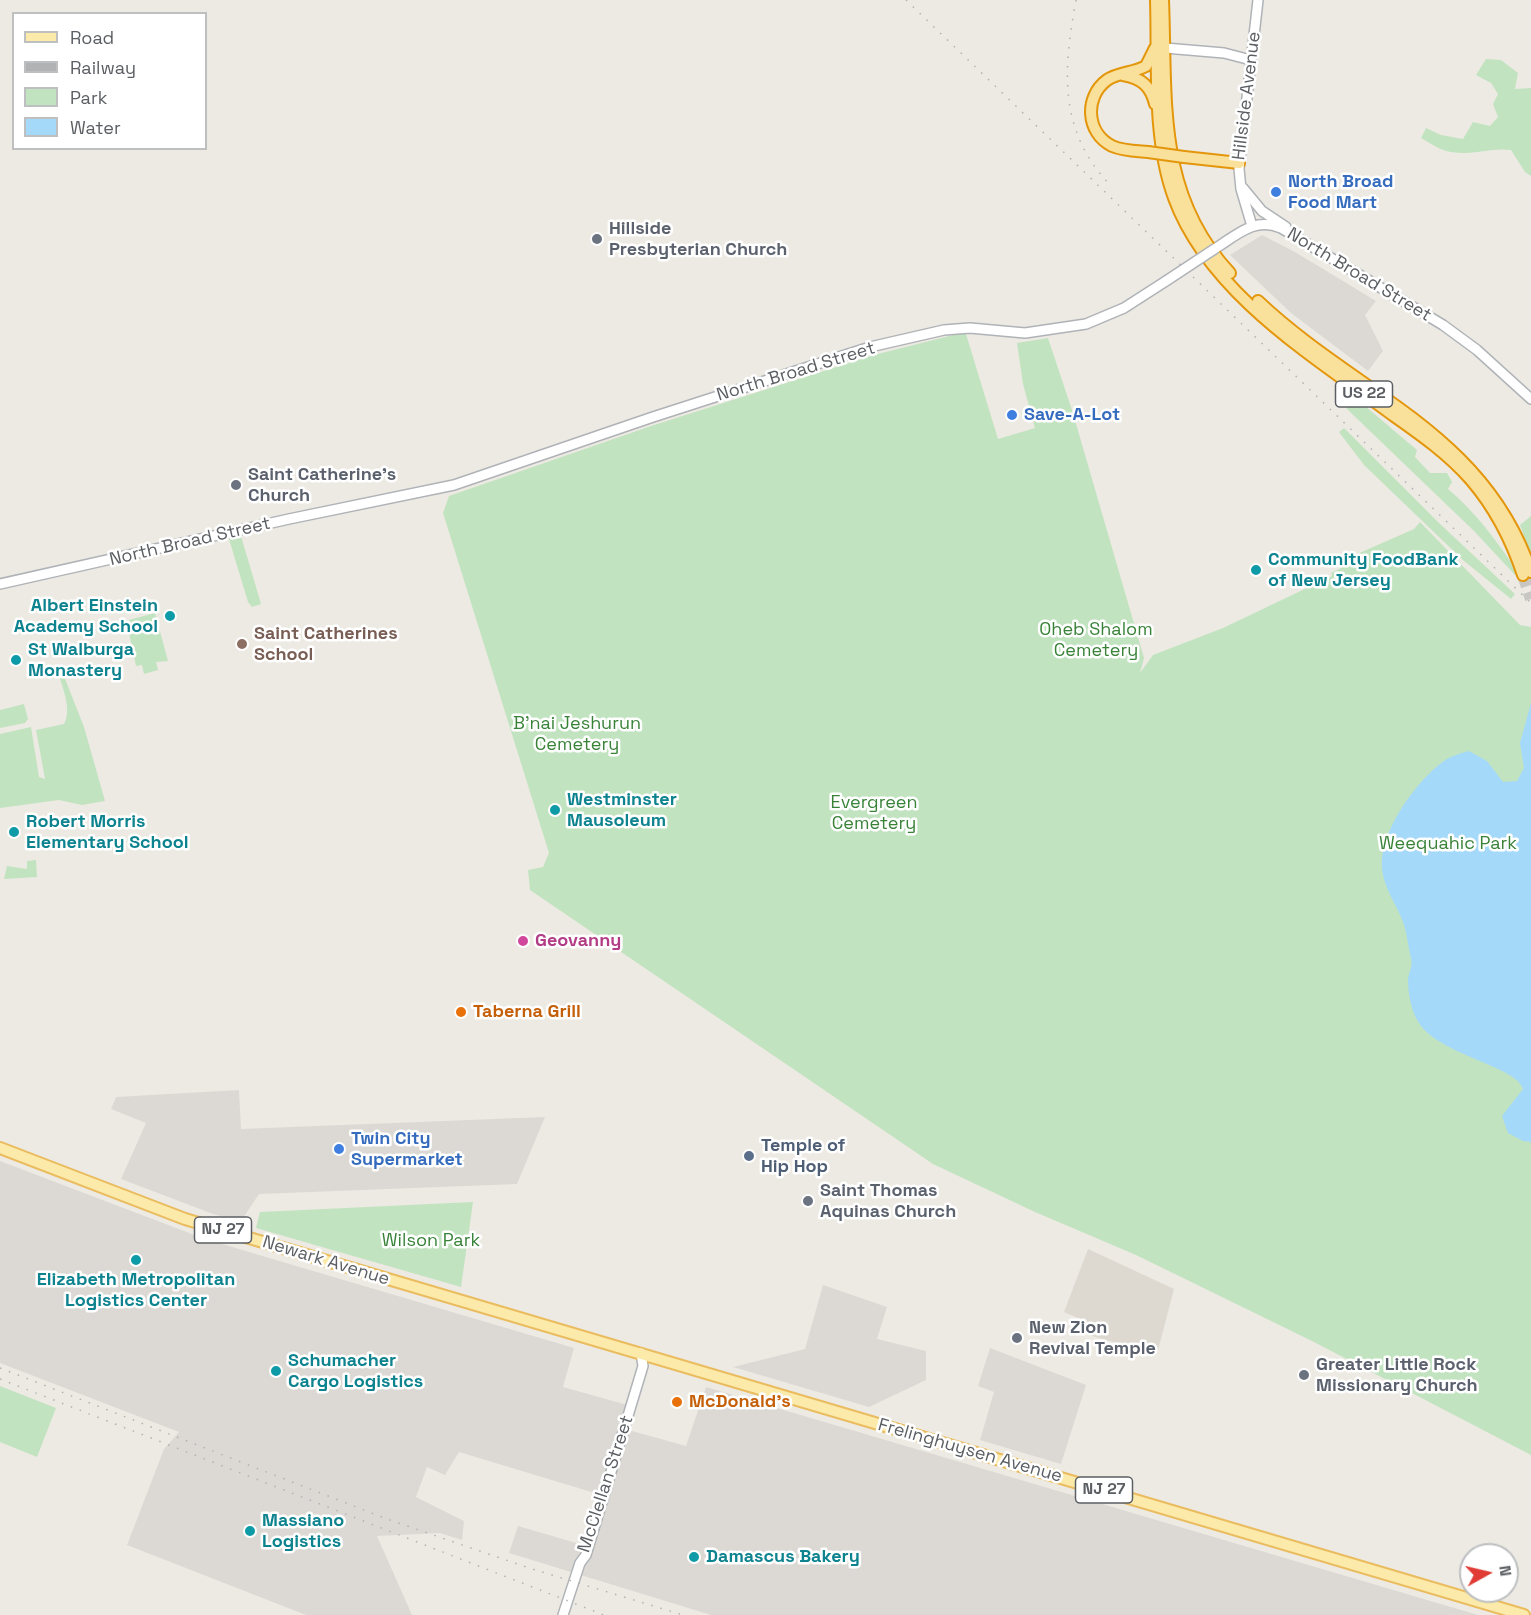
<!DOCTYPE html>
<style>
body{margin:0}
#map{position:relative;width:1531px;height:1615px;overflow:hidden;background:#edeae3;font-family:"Space Grotesk",sans-serif}
canvas{display:block}
.legend{position:absolute;left:12px;top:12px;width:195px;height:138px;box-sizing:border-box;background:#fff;border:2px solid #bdbfc1;margin:0;padding:8px 10px;list-style:none;font-size:18px;color:#5b5f63}
.legend li{display:flex;align-items:center;gap:12px;height:30px}
.legend b{width:30px;border:2px solid #bdbfc1}
.north{position:absolute;left:1459px;top:1543px;width:60px;height:60px;box-sizing:border-box;background:#fff;border:2px solid #bdbfc1;border-radius:50%;rotate:82deg;font-size:16px;font-weight:700;line-height:24px;text-align:center;color:#5b5f63}
.north::after{content:'';display:block;margin:auto;width:21px;height:27px;background:#e03b35;clip-path:polygon(50% 0,100% 100%,50% 72%,0 100%)}
</style>
<div id="map">
<canvas width="1531" height="1615"></canvas>
<ul class="legend">
<li><b style="height:8px;background:#fbeaaa"></b>Road</li>
<li><b style="height:8px;background:#b1b2b3"></b>Railway</li>
<li><b style="height:16px;background:#c2e3c0"></b>Park</li>
<li><b style="height:16px;background:#a5d9fa"></b>Water</li>
</ul>
<div class="north">N</div>
</div>
<script>
const g = document.querySelector('canvas').getContext('2d');
g.lineJoin = 'round';
function fillPath(path, color) { g.fillStyle = color; g.fill(path, 'evenodd'); }
function strokePath(path, color, width, dash) { g.strokeStyle = color; g.lineWidth = width; g.lineCap = dash ? 'butt' : 'round'; g.setLineDash(dash || []); g.stroke(path); }
function drawText(font, color, halo, rows, align = 'center') {
  g.font = font + ' "Space Grotesk",sans-serif'; g.lineWidth = 5; g.setLineDash([]); g.textBaseline = 'middle'; g.strokeStyle = halo; g.fillStyle = color; for (const [text, x, y, turn = 0] of rows) {
    g.save(); g.translate(x, y); g.rotate((+turn || 0) * Math.PI / 180); g.textAlign = isNaN(turn) ? turn : align; if (halo) g.strokeText(text, 0, 0); g.fillText(text, 0, 0); g.restore();
  }
}
const industrial = new Path2D(`
 M1262 235 1295 252 1376 301 1365 315 1383 351 1368 371 1291 313 1230 255Z
 M239 1090 241 1129 545 1117 517 1184 259 1194 241 1221 213 1214 121 1179 146 1123 111 1109 116 1097Z
 M0 1161 205 1239 574 1348 563 1387 631 1406 625 1429 686 1446 706 1387 1478 1615H711L509 1553 518 1526 590 1547 608 1497 459 1452 445 1475 427 1467 416 1497 464 1521 462 1540 440 1533 377 1536 412 1615H306L127 1545 164 1449 179 1432 0 1363Z
 M823 1285 887 1307 877 1339 926 1351V1380L869 1407 733 1367 805 1349Z
 M990 1348 1086 1385 1061 1464 980 1440 994 1392 978 1386Z`);
const education = new Path2D(`
 M1088 1249 1174 1289 1157 1354 1092 1336 1085 1333 1087 1322 1064 1312Z`);
const green = new Path2D(`
 M1486 59 1501 60 1518 73 1515 89 1531 88V176L1525 172 1511 150C1491 147 1472 156 1451 152 1441 151 1430 143 1421 138L1426 128 1441 135 1463 139 1473 122 1490 126 1498 117 1493 104 1498 94 1491 83 1476 75Z
 M957 334H966L998 439 1035 428 1023 384 1017 343 1048 338 1072 410 1144 658 1140 673 1153 655 1223 628 1332 576 1331 573 1341 568 1339 562 1414 529 1420 522 1520 625 1531 627V1455L1312 1341 1136 1255 1035 1212 933 1164 530 890 528 870 543 867 549 853 443 513 449 496 651 426 874 355Z
 M1346 390 1417 450 1415 457 1430 473H1447L1452 482 1448 489C1477 513 1497 542 1518 572L1515 575 1474 531 1348 410 1337 395Z
 M1344 428 1439 523 1515 594 1511 599 1464 561 1364 465 1339 432Z
 M1531 516V555L1520 525Z
 M241 536 261 604 252 607 248 602 229 539Z
 M155 613 168 661 156 662 158 670 144 674 142 665 136 666 129 633 131 632 129 620Z
 M59 675 64 676 84 727 105 801 82 805 59 800 0 808V734L31 727 39 777 45 779 36 730 64 724C72 709 63 690 59 675Z
 M24 704 28 719 25 723 0 728V710Z
 M36 860 37 877 4 879 7 866 27 869V861Z
 M473 1202 461 1287 256 1228 260 1212Z
 M0 1386 56 1408 37 1457 0 1442Z`);
const water = new Path2D(`
 M1531 703V1142L1523 1141 1508 1133 1502 1116 1523 1089C1517 1066 1439 1055 1419 1023 1411 1011 1408 993 1408 979 1409 971 1413 967 1411 958 1408 946 1407 933 1403 922 1397 905 1383 887 1382 868 1379 832 1416 781 1444 761 1451 756 1461 753 1469 751L1487 761 1503 782 1517 781 1524 768 1520 743Z`);
const motorwayTunnel = new Path2D(`
 M1523 575 1531 599`);
const secondary = new Path2D(`
 M1165 48 1224 53 1251 60
 M1243 188 1262 211 1286 227
 M1252 226 1241 189 1239 169 1258 0
 M1216 248C1238 234 1255 217 1281 228L1443 325 1477 350 1531 399
 M0 584 289 519 454 485 653 417 870 347 944 330 970 328 1025 333 1086 324 1124 308 1166 281
 M563 1615 580 1563 586 1555 643 1366 641 1353`);
const primary = new Path2D(`
 M0 1148 185 1219 1524 1615`);
const trunk = new Path2D(`
 M1156 0C1158 63 1152 139 1174 198 1209 294 1316 358 1394 416 1421 435 1448 454 1471 480 1495 508 1511 539 1523 575
 M1163 0C1167 100 1156 194 1230 273
 M1123 75C1141 78 1151 86 1155 104
 M1148 152C1137 151 1123 151 1112 146 1086 133 1084 97 1107 80 1118 72 1134 73 1146 66L1155 48
 M1184 157 1239 163
 M1258 301C1357 395 1484 432 1531 572`);
const rail = new Path2D(`
 M906 0 1531 603
 M1076 0C1063 71 1058 132 1112 187
 M0 1368 387 1519 529 1568 683 1615
 M0 1379 604 1615`);
const secondaryBridge = new Path2D(`
 M1166 281 1216 248`);
const trunkBridge = new Path2D(`
 M1148 152 1184 157`);
const markers = [
 [1276,192,6,"#3f7fe0"],
 [597,239,6,"#6b7280"],
 [1012,415,6,"#3f7fe0"],
 [236,485,6,"#6b7280"],
 [1256,570,6,"#0f9aa8"],
 [170,616,6,"#0f9aa8"],
 [242,644,6,"#8d6e63"],
 [16,660,6,"#0f9aa8"],
 [555,810,6,"#0f9aa8"],
 [14,832,6,"#0f9aa8"],
 [523,941,6,"#d1479c"],
 [461,1012,6,"#e8710a"],
 [339,1149,6,"#3f7fe0"],
 [749,1156,6,"#5c6f8a"],
 [808,1201,6,"#6b7280"],
 [136,1260,6,"#0f9aa8"],
 [1017,1338,6,"#6b7280"],
 [276,1371,6,"#0f9aa8"],
 [1304,1375,6,"#6b7280"],
 [677,1402,6,"#e8710a"],
 [250,1531,6,"#0f9aa8"],
 [694,1557,6,"#0f9aa8"]
];
const shields = [
 [1364,394,57],
 [223,1230,57],
 [1104,1490,57]
];
const shieldNames = [
 ["US 22",1364,394],
 ["NJ 27",223,1230],
 ["NJ 27",1104,1490]
];
const streetNames = [
 ["Hillside Avenue",1247,96,-83],
 ["North Broad Street",1359,275,31],
 ["North Broad Street",796,372,-17],
 ["North Broad Street",190,542,-13],
 ["Newark Avenue",326,1261,17],
 ["Frelinghuysen Avenue",970,1451,16],
 ["McClellan Street",606,1484,-72]
];
const shopNames = [
 ["North Broad",1288,182],
 ["Food Mart",1288,203],
 ["Save-A-Lot",1024,415],
 ["Twin City",351,1139],
 ["Supermarket",351,1160]
];
const worshipNames = [
 ["Hillside",609,229],
 ["Presbyterian Church",609,250],
 ["Saint Catherine's",248,475],
 ["Church",248,496],
 ["Saint Thomas",820,1191],
 ["Aquinas Church",820,1212],
 ["New Zion",1029,1328],
 ["Revival Temple",1029,1349],
 ["Greater Little Rock",1316,1365],
 ["Missionary Church",1316,1386]
];
const cultureNames = [
 ["Community FoodBank",1268,560],
 ["of New Jersey",1268,581],
 ["Albert Einstein",158,606,"right"],
 ["Academy School",158,627,"right"],
 ["St Walburga",28,650],
 ["Monastery",28,671],
 ["Westminster",567,800],
 ["Mausoleum",567,821],
 ["Robert Morris",26,822],
 ["Elementary School",26,843],
 ["Elizabeth Metropolitan",136,1280,"center"],
 ["Logistics Center",136,1301,"center"],
 ["Schumacher",288,1361],
 ["Cargo Logistics",288,1382],
 ["Massiano",262,1521],
 ["Logistics",262,1542],
 ["Damascus Bakery",706,1557]
];
const parkNames = [
 ["Oheb Shalom",1096,630],
 ["Cemetery",1096,651],
 ["B'nai Jeshurun",577,724],
 ["Cemetery",577,745],
 ["Evergreen",874,803],
 ["Cemetery",874,824],
 ["Weequahic Park",1448,844],
 ["Wilson Park",431,1241]
];
const educationNames = [
 ["Saint Catherines",254,634],
 ["School",254,655]
];
const hotelNames = [
 ["Geovanny",535,941]
];
const foodNames = [
 ["Taberna Grill",473,1012],
 ["McDonald's",689,1402]
];
const serviceNames = [
 ["Temple of",761,1146],
 ["Hip Hop",761,1167]
];
fillPath(industrial, '#dcd9d5');
fillPath(education, '#ddd9d1');
fillPath(green, '#c2e3c0');
fillPath(water, '#a5d9fa');
strokePath(motorwayTunnel, '#c8c7c3', 12, [12, 6]);
strokePath(secondary, '#afb3b7', 12);
strokePath(primary, '#eabc5f', 14);
strokePath(trunk, '#e4960b', 14);
strokePath(secondary, '#fff', 9);
strokePath(primary, '#fbeaaa', 10);
strokePath(trunk, '#f9e19c', 10);
strokePath(rail, '#b1b2b3', 1.5, [1.5, 8]);
strokePath(secondaryBridge, '#afb3b7', 12, []);
strokePath(trunkBridge, '#e4960b', 14, []);
strokePath(secondaryBridge, '#fff', 9);
strokePath(trunkBridge, '#f9e19c', 10);
for (const [x, y, r, color] of markers) { const dot = new Path2D(); dot.arc(x, y, r, 0, 2 * Math.PI); g.fillStyle = color; g.fill(dot); strokePath(dot, '#fff', 2); }
for (const [x, y, w] of shields) { const box = new Path2D(); box.roundRect(x - w / 2, y - 13, w, 26, 4.5); g.fillStyle = '#fff'; g.fill(box); strokePath(box, '#5b5f63', 1.5); }
drawText('bold 16px', '#5b5f63', null, shieldNames);
drawText('18px', '#5b5f63', '#fff', streetNames);
drawText('bold 18px', '#366cbe', '#fff', shopNames, 'left');
drawText('bold 18px', '#5b616d', '#fff', worshipNames, 'left');
drawText('bold 18px', '#0d838f', '#fff', cultureNames, 'left');
drawText('18px', '#398339', '#fff', parkNames);
drawText('bold 18px', '#785e54', '#fff', educationNames, 'left');
drawText('bold 18px', '#b23c85', '#fff', hotelNames, 'left');
drawText('bold 18px', '#c56008', '#fff', foodNames, 'left');
drawText('bold 18px', '#4e5e75', '#fff', serviceNames, 'left');
</script>
